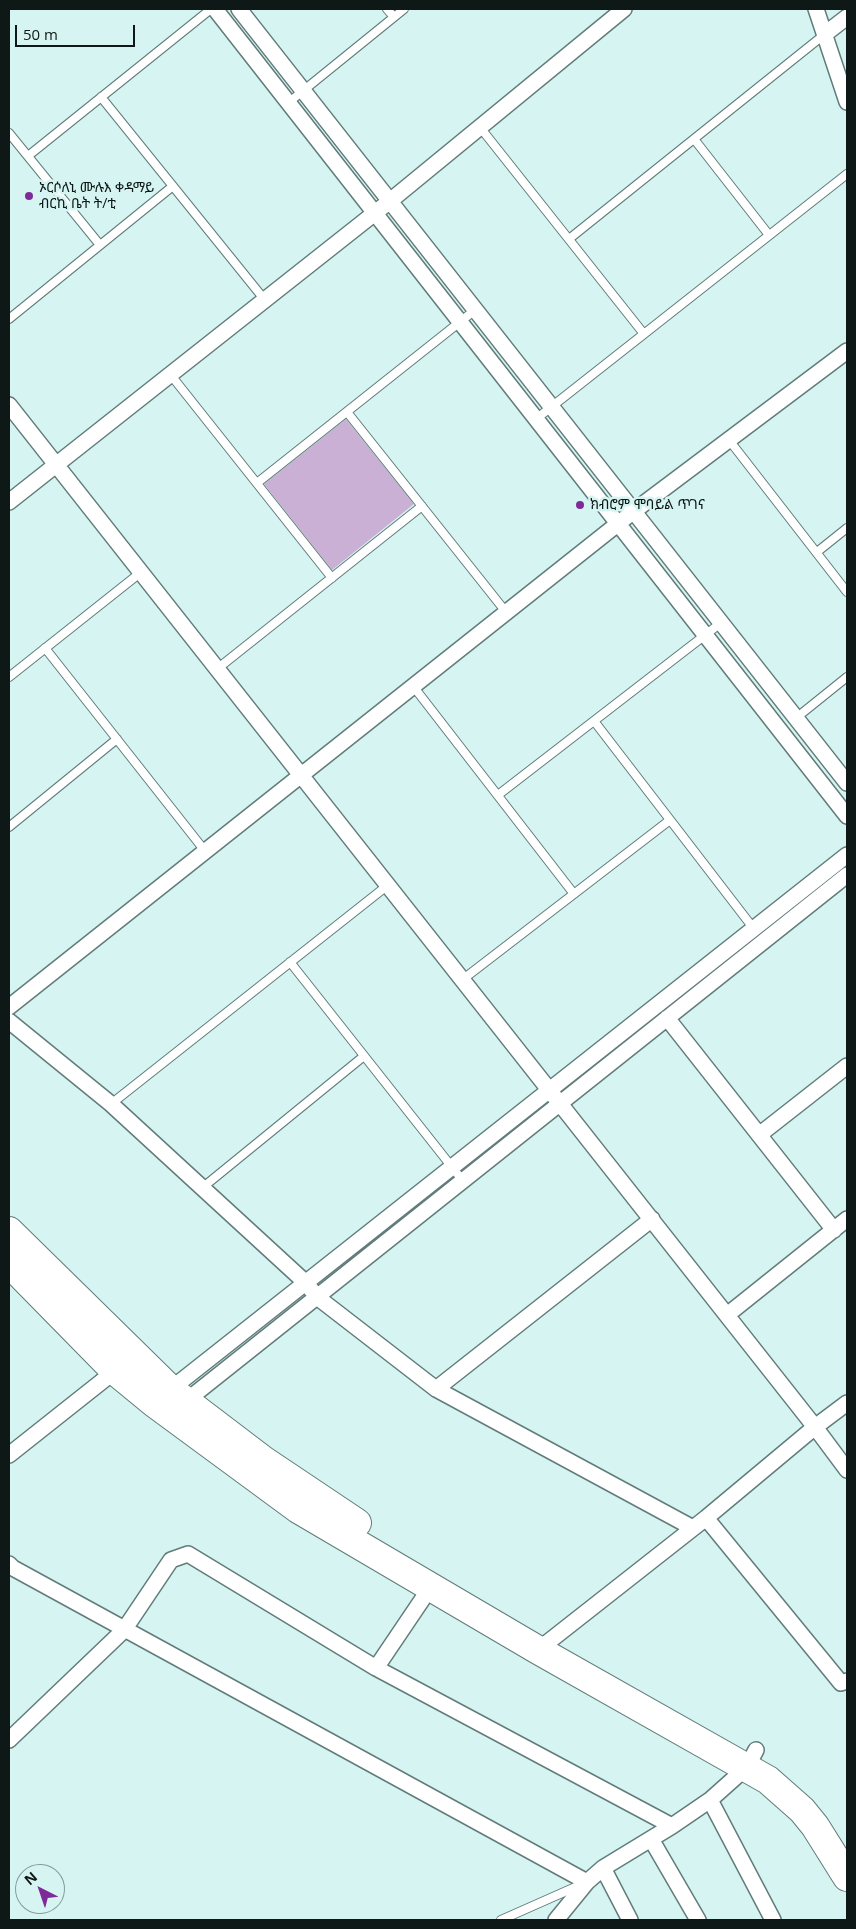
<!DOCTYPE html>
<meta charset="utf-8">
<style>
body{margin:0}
#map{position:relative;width:856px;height:1929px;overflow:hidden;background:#d6f4f1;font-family:"Open Sans",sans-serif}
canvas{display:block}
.frame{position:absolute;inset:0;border:10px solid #0d1817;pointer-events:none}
.north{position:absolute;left:15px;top:1864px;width:50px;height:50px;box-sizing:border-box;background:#d6f4f1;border:1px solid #869c9a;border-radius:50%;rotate:319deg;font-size:14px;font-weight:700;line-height:20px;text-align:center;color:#0d1817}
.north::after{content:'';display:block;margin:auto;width:18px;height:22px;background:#7e2a99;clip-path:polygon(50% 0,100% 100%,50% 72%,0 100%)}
.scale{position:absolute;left:15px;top:25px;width:120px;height:22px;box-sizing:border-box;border:2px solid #0d1817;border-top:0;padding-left:6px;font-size:15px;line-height:18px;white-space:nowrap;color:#0d1817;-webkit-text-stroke:4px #d6f4f1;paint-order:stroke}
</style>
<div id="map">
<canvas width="856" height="1929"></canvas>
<div class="frame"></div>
<div class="north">N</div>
<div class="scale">50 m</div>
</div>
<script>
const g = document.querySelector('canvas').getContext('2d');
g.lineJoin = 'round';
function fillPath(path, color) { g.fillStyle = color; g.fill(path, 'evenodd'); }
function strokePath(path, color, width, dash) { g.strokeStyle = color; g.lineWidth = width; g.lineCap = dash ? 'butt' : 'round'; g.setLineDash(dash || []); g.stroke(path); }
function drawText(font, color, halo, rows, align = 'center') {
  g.font = font + ' "Open Sans","Noto Sans Ethiopic",sans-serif'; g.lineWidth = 5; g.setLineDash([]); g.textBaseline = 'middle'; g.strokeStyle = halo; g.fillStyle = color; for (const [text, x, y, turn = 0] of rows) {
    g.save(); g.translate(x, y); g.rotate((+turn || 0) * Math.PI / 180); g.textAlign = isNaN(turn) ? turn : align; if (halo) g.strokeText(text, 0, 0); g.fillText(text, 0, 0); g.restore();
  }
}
const green = new Path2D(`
 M346 419 414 504 332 570 264 484Z`);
const lane = new Path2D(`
 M387 9 394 17
 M101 97 264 299
 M288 103 404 9
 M479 126 644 334
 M9 133 100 245
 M694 139 769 235
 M28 156 211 9
 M569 239 825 34
 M9 319 173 186
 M170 374 332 578
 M347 412 506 612
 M536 419 847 174
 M729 440 847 592
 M257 483 475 310
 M817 552 847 528
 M45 648 205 851
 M217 669 422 506
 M9 677 140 573
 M413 686 574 894
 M796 718 847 677
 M594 721 754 929
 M498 795 722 622
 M9 827 117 739
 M290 962 463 1181
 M462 980 670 820
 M111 1104 388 885
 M202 1188 364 1056
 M501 1920 580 1885`);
const street = new Path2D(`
 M215 9 847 816
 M239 9 847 783
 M816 9 847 102
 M825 34 847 17
 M9 405 815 1427 847 1470
 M9 502 390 201 624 9
 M9 1007 634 511 847 351
 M667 1018 834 1230
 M9 1021 111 1104 306 1283 317 1297 436 1389 693 1528
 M759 1135 847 1066
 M727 1315 847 1219
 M436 1389 652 1219
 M166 1393 847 855
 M181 1405 847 875
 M9 1455 115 1371
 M706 1518 841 1683 847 1681
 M9 1564 13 1568 587 1882
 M538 1650 706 1518 815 1427 847 1403
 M376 1668 430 1588
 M9 1740 124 1630 171 1560 188 1554 376 1668 672 1826
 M710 1800 773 1920
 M651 1839 698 1920
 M603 1868 630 1920
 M556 1920 587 1882 603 1868 672 1826 710 1800 747 1767 756 1750`);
const highway = new Path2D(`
 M9 1231 171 1390 263 1460 357 1523
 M9 1263 115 1371 154 1403 298 1509 538 1650 768 1780 802 1810 815 1826 847 1877`);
const markers = [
 [29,196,5,"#7e2a99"],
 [580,505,5,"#7e2a99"]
];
const poiNames = [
 ["ኦርሶለኒ ሙሉእ ቀዳማይ",39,188],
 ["ብርኪ ቤት ት/ቲ",39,204],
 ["ክብሮም ሞባይል ጥገና",590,505]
];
fillPath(green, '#cab0d4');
strokePath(lane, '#617c7a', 10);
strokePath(street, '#617c7a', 18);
strokePath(highway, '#617c7a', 30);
strokePath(lane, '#fff', 8);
strokePath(street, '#fff', 15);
strokePath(highway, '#fff', 28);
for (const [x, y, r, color] of markers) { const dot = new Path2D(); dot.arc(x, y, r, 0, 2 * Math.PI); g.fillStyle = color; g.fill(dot); strokePath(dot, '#d6f4f1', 2); }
drawText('14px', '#0d1817', '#d6f4f1', poiNames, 'left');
</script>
